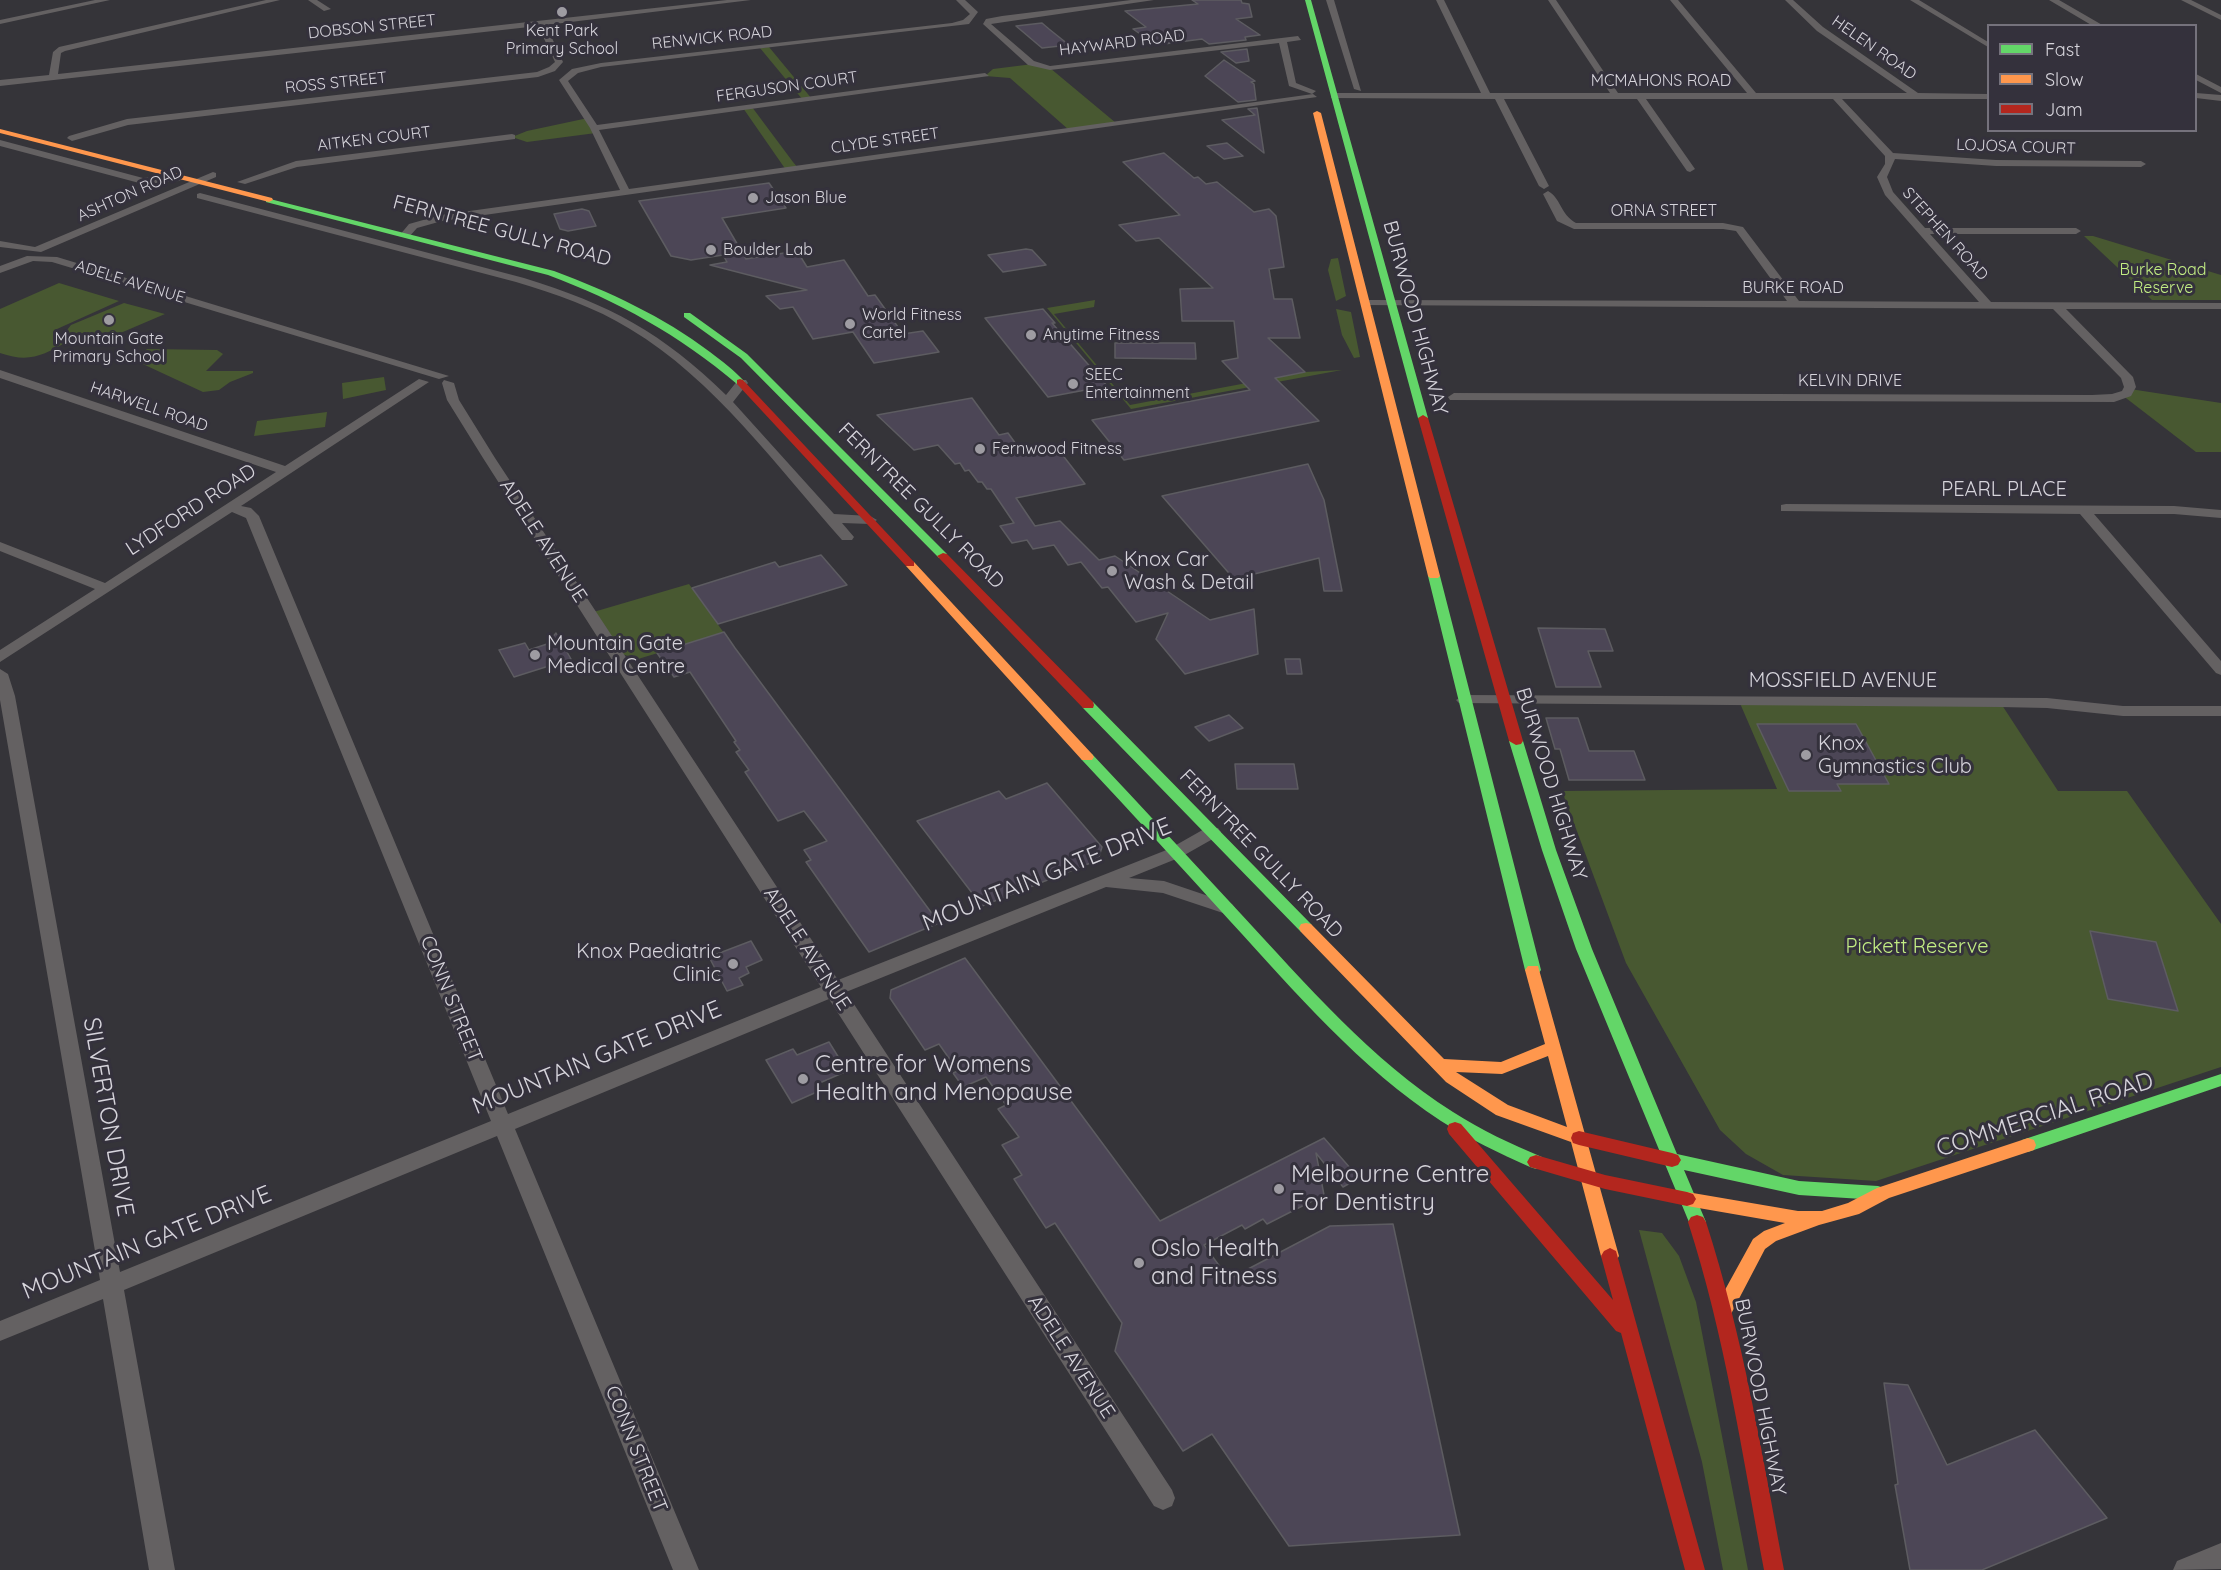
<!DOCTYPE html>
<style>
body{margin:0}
#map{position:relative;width:2221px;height:1570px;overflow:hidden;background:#353439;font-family:Quicksand,sans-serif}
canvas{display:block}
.legend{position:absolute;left:1987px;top:24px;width:210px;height:108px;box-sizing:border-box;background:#34313c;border:2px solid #75727c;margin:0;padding:8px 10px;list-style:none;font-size:18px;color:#d6d4db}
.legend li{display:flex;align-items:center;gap:12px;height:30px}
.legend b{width:30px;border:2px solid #75727c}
</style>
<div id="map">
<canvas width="2221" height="1570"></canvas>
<ul class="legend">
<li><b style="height:8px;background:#63d668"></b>Fast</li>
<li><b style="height:8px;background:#ff974d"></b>Slow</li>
<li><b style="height:8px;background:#b3261e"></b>Jam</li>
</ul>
</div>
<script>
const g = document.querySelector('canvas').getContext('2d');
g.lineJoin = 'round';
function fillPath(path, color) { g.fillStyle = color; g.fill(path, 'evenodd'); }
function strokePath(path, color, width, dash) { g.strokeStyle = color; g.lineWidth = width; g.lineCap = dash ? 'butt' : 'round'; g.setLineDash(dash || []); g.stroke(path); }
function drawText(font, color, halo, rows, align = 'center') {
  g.font = font + ' Quicksand,sans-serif'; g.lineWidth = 6; g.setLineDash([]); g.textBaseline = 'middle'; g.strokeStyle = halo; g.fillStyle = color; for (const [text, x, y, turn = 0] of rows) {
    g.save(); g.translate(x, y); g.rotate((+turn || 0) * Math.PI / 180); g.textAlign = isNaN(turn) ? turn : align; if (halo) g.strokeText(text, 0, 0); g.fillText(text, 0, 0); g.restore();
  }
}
const green = new Path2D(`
 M769 47 812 99 803 100 760 48Z
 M1033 64 1050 68 1116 123 1069 130 1010 78 985 76 993 69Z
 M752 107 793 162 798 168 786 170 743 108Z
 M588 118 596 133 527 142 512 137 527 131Z
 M2084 236H2093L2221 275V300H2152Z
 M1338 258 1346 296 1336 301 1328 270 1331 259Z
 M59 283 119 301 57 329 68 341C42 356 29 363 0 353V309Z
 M1095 300 1094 307 1054 314 1130 405 1305 372 1342 370 1131 409 1047 308Z
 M124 303 165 314 97 343 73 337 67 330 71 325Z
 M1336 309 1351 312 1360 357 1354 358 1342 335Z
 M147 349 217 350 223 354 206 371H253V373L230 382 219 390 203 392 132 359 140 356Z
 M384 377 386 390 343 399 342 383Z
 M2130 389 2221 403V452H2196L2122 395Z
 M327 412 325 427 254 436 257 421Z
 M689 584 724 633 638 659 615 652 590 613Z
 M1739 701 2000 702 2058 791H2127L2221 924V1067L1876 1181 1783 1175 1746 1154 1720 1130 1626 963 1562 791 1777 789Z
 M1639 1230 1662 1233 1679 1256 1696 1302 1748 1570H1723L1702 1462Z`);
const building = new Path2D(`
 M1192 0H1241L1242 3 1249 4 1252 17 1236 19 1260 35 1245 37 1246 40 1209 44 1202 39 1156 45 1133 29 1146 27 1125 11 1198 4Z
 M1042 23 1049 29 1069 45 1042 48 1016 26Z
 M1247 49 1249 61 1236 63 1221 52Z
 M1224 60 1255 81 1251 82 1254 84 1256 100 1238 102 1205 76Z
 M1257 108 1258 114 1264 153 1222 120 1255 115 1248 109Z
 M1227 143 1243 156 1224 159 1207 146Z
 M1164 153 1194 178 1198 177 1206 184 1217 182 1254 212 1269 209 1276 216 1284 267 1269 269 1274 299H1292L1300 338H1268L1305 372 1275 378 1319 421 1124 460 1092 420 1250 390 1222 361 1238 358 1234 321H1182L1180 289 1213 288 1159 238 1136 241 1119 225 1180 215 1123 162Z
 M769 183 786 208 722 218 746 259 797 251 807 267 844 260 868 296 875 295 903 334 923 331 939 352 874 363 853 332 813 339 793 307 780 309 766 296 807 290 710 265 727 262 723 255 691 260 671 256 639 201Z
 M582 209 589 211 596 226 568 231 560 229 554 214Z
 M1026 249 1032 250 1046 265 1003 272 988 255Z
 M1043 309 1055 323H1052L1107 386 1048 397 985 318Z
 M1115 343H1195L1196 359 1115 358Z
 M972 398 999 435 1008 433 1021 451 1054 444 1085 484 1016 498 1035 526 1060 521 1099 560 1115 556 1210 620 1254 609 1258 654 1185 674 1156 639 1168 613 1136 622 1108 587 1102 588 1081 562 1068 565 1054 545 1033 549 1027 540 1012 543 1000 526 1014 523 991 489H987L982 482H978L969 470 965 471 960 463 955 464 938 445 914 450 877 415Z
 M1308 464 1324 500 1342 591H1324L1319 558 1234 579 1162 496Z
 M821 555 847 585 718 624 692 588 775 562 779 567Z
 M1538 628 1605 629 1613 651H1588L1601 687H1556Z
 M724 632 735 648 939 923 869 952 806 862 811 860 804 850 827 841 804 811 778 821 745 772 749 770 736 752 740 750 734 742 736 741 690 672 674 677 657 653Z
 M556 633 571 659 514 677 499 650 525 643 529 650 547 644Z
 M1285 659H1300L1302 674H1287Z
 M1229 715 1243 728 1209 741 1195 727Z
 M1546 718H1578L1589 751H1634L1645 780H1569L1560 749H1555Z
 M1757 724H1856L1889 784H1837L1841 791H1789Z
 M1235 764H1294L1298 789H1237Z
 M1047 783 1102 847 1098 860 982 906 917 821 999 791 1006 799Z
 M2090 931 2156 942 2178 1011 2108 999Z
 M751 941 762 960 746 967 749 973 739 978 743 985 727 991 709 957Z
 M965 958 1160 1221 1324 1138 1344 1161 1359 1178 1343 1187 1316 1153 1324 1195 1267 1224 1263 1219 1245 1229 1242 1225 1204 1245 1229 1279 1330 1226 1393 1224 1460 1535 1289 1546 1212 1434 1183 1451 1115 1351 1122 1323 1055 1223 1046 1228 1014 1179 1022 1175 1002 1145 1019 1137 998 1109 1006 1105 986 1077 963 1087 953 1073 958 1071 939 1044 925 1050 890 998 891 990Z
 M829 1042 847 1071 815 1085 819 1091 792 1103 766 1060 793 1049 797 1055Z
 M1884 1383 1908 1385 1947 1465 2035 1430 2107 1518 1982 1570H1910L1895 1485 1898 1484Z`);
const street = new Path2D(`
 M95 0H110L0 24V20Z
 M266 0H280L65 51 61 53 58 74 727 0H751L546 25 563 62 555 71 538 77 128 125 72 141 67 138 69 136 127 119 537 72 549 67 555 62 538 26 0 86V80L49 75 53 52 59 47Z
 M308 0H317L331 9 324 11Z
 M956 0H965L978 12 969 24 601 67 578 73 568 81 597 125 985 73 989 76 599 130 629 189 1313 94 1317 97 442 221 417 228 408 238 399 236 409 224 441 215 620 190 590 128 559 80 572 69 601 63 952 23 963 20 970 14Z
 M1131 0H1154L991 24 1034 61 1050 66 1298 36 1301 40 1287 42 1296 83 1316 91 1312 94 1289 86 1279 43 1050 70 1028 65 983 24 986 19 1002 16Z
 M1326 0H1334L1361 91 1354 89Z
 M1436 0H1444L1490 93H1610L1548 0H1556L1618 93H1747L1670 0H1678L1756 93H1907L1817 31 1785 0H1793L1823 27 1918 93 1988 94V99H1842L1893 153 1996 160 2141 161 2146 164 2141 167 1996 166 1895 159 1887 177 1893 192 1925 228H2076L2081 231 2076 234H1930L1991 302 2221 303V309H2066L2133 377 2136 387 2131 396 2114 402 1450 400 1448 397 1454 393 2092 395 2112 394 2122 391 2124 387 2121 378 2053 309 1361 305V301L1365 300 1787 301 1736 231 1723 229H1574L1557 221 1543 194 1548 191C1561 198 1560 214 1576 223H1723L1743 227 1799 301 1979 302 1885 195 1877 177 1885 164V156L1833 99H1646L1695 169 1690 172 1687 171 1637 99H1504L1549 186 1544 189 1539 186 1495 99 1331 98V94L1334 93H1481Z
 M1910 0H1919L1988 42V47Z
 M2049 0H2059L2104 26H2093Z
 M2181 0H2191L2221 15V20Z
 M2196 74 2221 87V93L2196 80Z
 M2196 93 2221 95V101L2196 98Z
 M512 134 515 135V139L297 167 245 184 237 182 296 161Z
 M0 140 143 178 179 175 184 178 179 181 143 184 0 146Z
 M213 172 216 173V177L41 252 0 247V241L35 247Z
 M200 193 524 278C609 304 663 333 726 395L738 380H746L748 383 733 402 834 514 870 516 877 520 870 524 842 523 854 537 852 540H842C778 468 714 379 630 329 595 307 555 294 516 282L197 198V194Z
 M27 256 57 257 449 376 439 379 52 262 33 261 0 273V266Z
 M0 370 285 466 419 379 429 382 241 506 251 508 259 516 508 1114 821 987 483 458 447 400 442 383 444 380 454 383 459 400 495 458 838 980 1169 849 1206 828H1218L1221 832 1218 836 1181 857 1129 878 1164 881 1232 904 1235 908 1232 912 1226 914 1163 893 1106 887 846 992 1172 1490 1175 1498 1172 1506 1163 1510 1154 1506 829 999 515 1129 699 1570H673L497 1136 124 1290 175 1570H149L103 1299 0 1341V1321L100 1280 0 700V669L8 674 15 696 120 1272 491 1121 246 518 232 512 0 662V650L95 589 0 551V542L105 583 276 472 0 378Z
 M1786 504 2174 506 2221 510V518L2174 514H2094L2221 661V675L2216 673 2080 514 1781 511V505Z
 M1464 695 2047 698 2123 706H2221V716H2123L2047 708 2000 707 1459 703 1456 700Z
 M2221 1543V1569L2173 1570 2177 1561Z`);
const fast = new Path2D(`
 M1305 0H1311L1428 418 1427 420 1423 421 1418 418Z
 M266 198 554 271C610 292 662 316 710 352 722 361 735 371 745 382L737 384C679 335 618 301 548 275L266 202Z
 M684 313H690L747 354 947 554V558H939L741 358 684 317Z
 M1434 573 1440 576 1541 970 1538 974H1528L1525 970 1428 576Z
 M1088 701 1093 702 1311 924 1313 928 1311 932H1301L1083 708 1082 705Z
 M1516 737 1523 741 1556 850 1592 949 1677 1154 1799 1181 1878 1186 1884 1188 1887 1193 1884 1198 1878 1200 1799 1195 1684 1170 1706 1222 1703 1227 1697 1229 1691 1227 1576 949 1542 850 1509 741Z
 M1087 753 1092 754C1142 807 1191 860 1241 914 1306 984 1371 1060 1453 1112 1481 1130 1511 1144 1542 1157L1545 1162 1542 1167 1536 1169 1530 1167C1499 1153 1469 1139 1441 1121 1360 1068 1295 992 1230 921 1181 867 1132 813 1082 760L1080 757 1082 754Z
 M2221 1074V1086L2028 1152 2022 1150 2020 1145 2022 1140Z`);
const slow = new Path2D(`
 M1317 111 1321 113 1440 576 1438 578H1430L1428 576 1313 113Z
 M0 129 272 198 273 200 269 202 0 133Z
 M910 561 914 562 1092 754 1094 757 1092 760H1082L906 566V562Z
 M1306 923 1311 924 1444 1059 1501 1062 1545 1044 1525 970 1528 966H1538L1619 1256 1616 1261 1610 1264 1604 1261 1601 1256 1571 1142 1496 1115 1446 1082 1301 932 1299 928 1301 924ZM1548 1056 1567 1127 1508 1105 1456 1072 1502 1074Z
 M2028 1138 2034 1140 2036 1145 2034 1150 1889 1198 1859 1214 1819 1225 1776 1241 1765 1249 1731 1314 1724 1316 1717 1314 1715 1308 1753 1239 1764 1231 1785 1223 1687 1206 1681 1204 1678 1199 1681 1194 1687 1192 1798 1211H1822L1848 1203 1877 1188Z`);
const jam = new Path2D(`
 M740 379 743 380 914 562V566H906L737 384V380Z
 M1423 415 1428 418 1523 741 1521 744 1516 745 1509 741 1418 418Z
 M943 553 947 554 1093 702 1094 705 1093 708H1083L939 558 937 556Z
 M1455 1122 1461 1124 1613 1300 1601 1256 1604 1251 1610 1248 1616 1251 1705 1570H1685L1621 1333 1616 1331 1449 1134 1447 1129 1449 1124Z
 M1579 1131 1672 1153 1678 1155 1681 1160 1678 1165 1672 1167 1579 1145 1573 1143 1571 1138 1573 1133Z
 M1536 1155 1605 1175 1687 1192 1693 1194 1696 1199 1693 1204 1687 1206 1605 1189 1530 1167 1527 1162 1530 1157Z
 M1697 1215 1703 1217 1706 1222C1743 1336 1762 1453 1784 1570H1764C1742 1453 1725 1336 1688 1222L1691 1217Z`);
const markers = [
 [562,12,6,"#9e9ca2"],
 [753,198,6,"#9e9ca2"],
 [711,250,6,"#9e9ca2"],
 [109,320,6,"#9e9ca2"],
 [850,324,6,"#9e9ca2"],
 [1031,335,6,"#9e9ca2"],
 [1073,384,6,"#9e9ca2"],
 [980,449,6,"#9e9ca2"],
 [1112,571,6,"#9e9ca2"],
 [535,655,6,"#9e9ca2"],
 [1806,755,6,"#9e9ca2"],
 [733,964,6,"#9e9ca2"],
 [803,1079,6,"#9e9ca2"],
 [1279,1189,6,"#9e9ca2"],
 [1139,1263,6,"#9e9ca2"]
];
const farStreetnames = [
 ["DOBSON STREET",372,27,-6],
 ["RENWICK ROAD",712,38,-6],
 ["HAYWARD ROAD",1122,43,-7],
 ["HELEN ROAD",1874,48,35],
 ["MCMAHONS ROAD",1661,81],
 ["ROSS STREET",336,83,-6],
 ["FERGUSON COURT",787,87,-8],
 ["AITKEN COURT",374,139,-7],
 ["CLYDE STREET",885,141,-8],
 ["LOJOSA COURT",2016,147,2],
 ["ASHTON ROAD",130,194,-24],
 ["ORNA STREET",1664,211],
 ["STEPHEN ROAD",1945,234,48],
 ["ADELE AVENUE",130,282,17],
 ["BURKE ROAD",1793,288],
 ["KELVIN DRIVE",1850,381],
 ["HARWELL ROAD",149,407,19]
];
const farPoinames = [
 ["Kent Park",562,31,"center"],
 ["Primary School",562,49,"center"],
 ["Jason Blue",765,198],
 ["Boulder Lab",723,250],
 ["World Fitness",862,315],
 ["Cartel",862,333],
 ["Anytime Fitness",1043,335],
 ["Mountain Gate",109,339,"center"],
 ["Primary School",109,357,"center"],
 ["SEEC",1085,375],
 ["Entertainment",1085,393],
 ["Fernwood Fitness",992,449]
];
const farParknames = [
 ["Burke Road",2163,270],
 ["Reserve",2163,288]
];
const streetNames = [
 ["FERNTREE GULLY ROAD",502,231,15],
 ["BURWOOD HIGHWAY",1415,318,75],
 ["PEARL PLACE",2004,490],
 ["FERNTREE GULLY ROAD",921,506,45],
 ["LYDFORD ROAD",191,510,-33],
 ["ADELE AVENUE",543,541,57],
 ["MOSSFIELD AVENUE",1843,681],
 ["BURWOOD HIGHWAY",1551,784,73],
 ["FERNTREE GULLY ROAD",1261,854,46],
 ["ADELE AVENUE",807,949,57],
 ["CONN STREET",451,999,68],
 ["ADELE AVENUE",1071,1357,57],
 ["BURWOOD HIGHWAY",1760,1397,79],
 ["CONN STREET",636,1449,68]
];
const poiNames = [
 ["Knox Car",1124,560],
 ["Wash & Detail",1124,583],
 ["Mountain Gate",547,644],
 ["Medical Centre",547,667],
 ["Knox",1818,744],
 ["Gymnastics Club",1818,767],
 ["Knox Paediatric",721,952,"right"],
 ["Clinic",721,975,"right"]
];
const parkNames = [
 ["Pickett Reserve",1917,947]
];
const nearStreetnames = [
 ["MOUNTAIN GATE DRIVE",1047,875,-22],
 ["MOUNTAIN GATE DRIVE",597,1058,-22],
 ["COMMERCIAL ROAD",2045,1115,-18],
 ["SILVERTON DRIVE",108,1117,80],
 ["MOUNTAIN GATE DRIVE",147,1243,-22]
];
const nearPoinames = [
 ["Centre for Womens",815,1065],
 ["Health and Menopause",815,1093],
 ["Melbourne Centre",1291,1175],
 ["For Dentistry",1291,1203],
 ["Oslo Health",1151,1249],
 ["and Fitness",1151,1277]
];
fillPath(green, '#485831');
fillPath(building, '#4c4656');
strokePath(building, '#5d5c61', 1.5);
fillPath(street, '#646162');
fillPath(fast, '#63d668');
fillPath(slow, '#ff974d');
fillPath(jam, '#b3261e');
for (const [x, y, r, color] of markers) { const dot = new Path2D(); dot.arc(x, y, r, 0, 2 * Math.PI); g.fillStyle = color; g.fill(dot); strokePath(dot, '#34313c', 2); }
drawText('16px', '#d6d4db', '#34313c', farStreetnames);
drawText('16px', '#d6d4db', '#34313c', farPoinames, 'left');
drawText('16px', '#c2ed83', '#34313c', farParknames);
drawText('20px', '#d6d4db', '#34313c', streetNames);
drawText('20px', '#d6d4db', '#34313c', poiNames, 'left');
drawText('20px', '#c2ed83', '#34313c', parkNames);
drawText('24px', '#d6d4db', '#34313c', nearStreetnames);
drawText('24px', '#d6d4db', '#34313c', nearPoinames, 'left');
</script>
